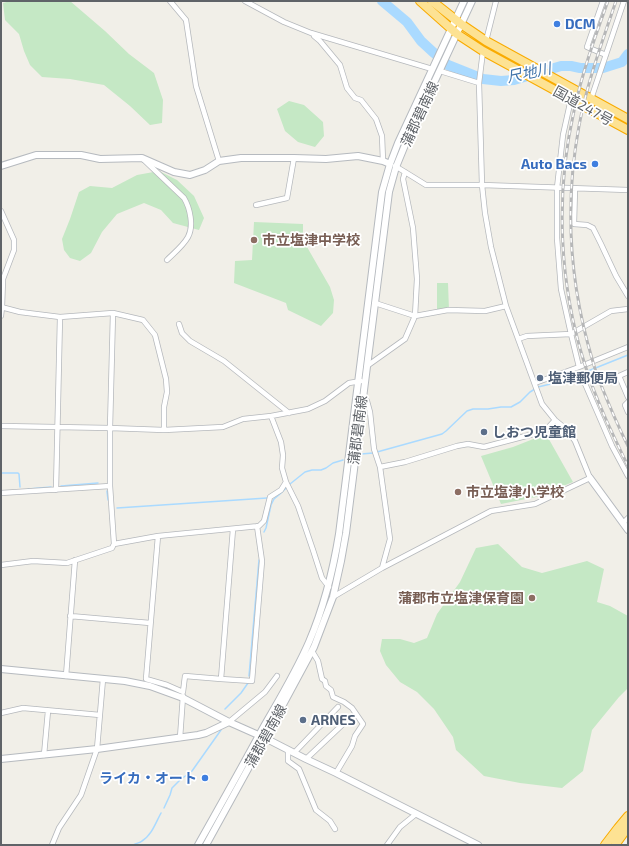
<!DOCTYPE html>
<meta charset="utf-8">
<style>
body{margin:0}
#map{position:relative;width:629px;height:846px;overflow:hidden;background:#f1efe8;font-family:"Exo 2",sans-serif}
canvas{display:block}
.frame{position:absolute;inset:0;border:2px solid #5f6368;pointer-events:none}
</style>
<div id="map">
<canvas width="629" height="846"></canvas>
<div class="frame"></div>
</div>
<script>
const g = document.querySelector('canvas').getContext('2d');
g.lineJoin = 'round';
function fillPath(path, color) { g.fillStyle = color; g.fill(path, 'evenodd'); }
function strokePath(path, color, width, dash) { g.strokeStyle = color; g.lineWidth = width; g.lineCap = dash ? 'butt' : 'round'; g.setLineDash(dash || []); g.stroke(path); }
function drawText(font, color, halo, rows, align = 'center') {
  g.font = font + ' "Exo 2","Noto Sans JP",sans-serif'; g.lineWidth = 3.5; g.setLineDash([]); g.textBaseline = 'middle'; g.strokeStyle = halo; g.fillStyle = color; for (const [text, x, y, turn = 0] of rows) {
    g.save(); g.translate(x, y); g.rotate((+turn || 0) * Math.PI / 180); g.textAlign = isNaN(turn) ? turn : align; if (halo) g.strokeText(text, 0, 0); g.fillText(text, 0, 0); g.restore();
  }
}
const green = new Path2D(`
 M10 1H70L105 31 129 54 154 73 163 100 162 123 150 125 130 106 104 85 70 79 42 77 30 65 24 51 19 34 5 20 3 3Z
 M289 101 304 105 323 122 324 136 315 147 298 142 285 131 277 109Z
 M159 171 177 180 194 196 204 218 199 230 173 223 161 210 144 203 117 214 102 232 91 253 80 261 70 258 64 250 62 239 70 219 79 192 90 186 112 188 137 175Z
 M254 222 303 224V240L330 287 334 300 333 313 321 326 288 310 286 303 234 283 235 261 252 260Z
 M437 283H448L449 310 437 312Z
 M546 434 573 482 536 497 501 504 481 456 513 447Z
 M498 544 522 567 542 573 587 561 604 569 597 602 610 606 628 616V688L619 697 592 730 583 771 562 788 520 783 484 776 456 750 453 737 434 709 417 692 400 682 386 665 380 651 382 639H400L414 643 427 638 437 614 460 582 476 548Z`);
const stream = new Path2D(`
 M538 387 563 381 628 355
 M377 452 442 434 446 431 467 411 473 409H488L501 407H511L520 402 530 392 535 389
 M361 454 373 453
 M1 473H18L19 474 20 487
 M61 486 98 483
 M28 489 51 487
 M107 491 108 500
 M117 508 267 498
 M264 532 266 528 271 505 274 499 280 494 290 484 305 472 312 470H321L326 468 333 463 343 460
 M249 676 259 560
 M225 709 241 693 248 683
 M164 808 170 795 172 788 180 780 192 771 221 730
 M133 845C136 843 140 843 142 841 152 835 156 822 161 813`);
const river = new Path2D(`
 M382 1 407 22 421 41 434 53 448 65 483 79 501 81 514 80 561 66H571L580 68H603L622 62 628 54`);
const street = new Path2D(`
 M170 1 186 20 196 86 219 161
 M245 1 284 22 311 33 432 69
 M603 1 587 47 606 55
 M314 36 320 41 340 65 347 88 355 98 361 100 376 119 382 136 383 161
 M486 41 496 1
 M440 71 479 83
 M571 99 563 135 557 188V238L561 289 571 334 579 367
 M591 99 624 1
 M143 159 184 198C190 208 194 226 188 237 183 246 174 253 167 260
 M395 166 405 172 426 185H482L628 190
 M575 188 574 224 587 225 593 228 601 244 616 276 628 296
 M256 205 287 198 294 158
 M1 211 14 240V250L3 279 2 307 1 316
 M375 303 415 316 448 310 485 311 506 306
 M1 307 20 312 60 317 113 313 143 320 155 335 166 379 167 392 164 407V430
 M113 313 110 428V486L114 544
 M179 324 182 333 190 341 224 361 289 413
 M518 339 527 336 571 334 611 311 628 309
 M367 366 405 339 415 316 417 279 413 228 403 179 405 172
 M628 372 619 376 628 397
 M583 379 612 446 628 476
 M535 383 579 367 628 347
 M628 402 625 405 628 412
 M362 405 367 401 370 412 374 449 380 467 390 539 382 568
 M271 416 281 442 283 455 282 468 286 482 298 506 313 550 322 578 329 587
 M1 426 110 428 164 430 223 427 243 419 271 416 308 409 325 401 349 383 361 381
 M380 467 405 462 457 446 468 444 484 447 545 431 555 420
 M56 490 60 317
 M1 493 110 486
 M623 523 628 518
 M158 536 146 679 167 685 183 692 185 676 221 679 233 529
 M1 565 33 561 67 563 112 548 114 544 158 536 259 526 264 521 270 497 281 490 286 482
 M333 597 382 568 491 511 535 504 590 478 575 441 566 429 555 420 542 404 506 306 491 247 485 213 482 185 479 83 483 51
 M70 616 150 623
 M312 651 318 661 322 679 325 681 326 686 331 690 333 697 344 702 352 708 363 724 355 736 352 746 336 773
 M66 676 75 560
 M221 679 252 681 262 561 257 526
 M1 713 23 708 100 715
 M229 722 265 692 277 676
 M180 738 183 696
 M288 750V761L299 769 316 810 330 821 335 829
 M294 753 338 707
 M44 755 48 711
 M306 759 342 725
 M52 845 59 828 81 795 97 749 103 679
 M387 845 400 827 416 814`);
const secondary = new Path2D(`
 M1 166 36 155H81L100 159 142 158 174 172 190 175 205 170 219 161 241 158H294L326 159 358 156 383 161 390 164
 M590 478 628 530
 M1 669 125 681 150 686 183 698 229 722
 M1 759 97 749 198 735 206 733 229 722 265 738 306 759 336 773 478 845
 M198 845C220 806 242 767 263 728 279 700 296 672 309 642 324 607 333 571 339 534L382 192 390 164 398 143 464 1
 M206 845 265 738 314 647 333 597 341 561 346 533 389 192 396 167 405 145 472 1`);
const highway = new Path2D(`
 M420 1 457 34 483 51 628 130
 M432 1 461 24 486 41 628 119
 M605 845 618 828 628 816
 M615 845 628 827`);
const rail = new Path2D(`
 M608 1C595 37 582 73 574 111 555 194 559 284 585 365 596 400 612 433 628 466
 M616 1C602 42 587 83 579 126 564 207 569 283 593 362 595 370 598 377 601 385 609 405 618 426 628 446`);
const markers = [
 [557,24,4,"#3f7fe0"],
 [595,164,4,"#3f7fe0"],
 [254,240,4,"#8d6e63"],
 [540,378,4,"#5c6f8a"],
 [484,432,4,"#5c6f8a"],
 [458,492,4,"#8d6e63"],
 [532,598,4,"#8d6e63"],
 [303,720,4,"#5c6f8a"],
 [205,778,4,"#3f7fe0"]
];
const shopNames = [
 ["DCM",565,24,"left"],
 ["Auto Bacs",587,164],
 ["ライカ・オート",197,778]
];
const streetNames = [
 ["国道247号",583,106,29],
 ["蒲郡碧南線",420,114,-65],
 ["蒲郡碧南線",358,430,-83],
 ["蒲郡碧南線",266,736,-61]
];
const educationNames = [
 ["市立塩津中学校",262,240],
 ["市立塩津小学校",466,492],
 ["蒲郡市立塩津保育園",524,598,"right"]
];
const serviceNames = [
 ["塩津郵便局",548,378],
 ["しおつ児童館",492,432],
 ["ARNES",311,720]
];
const waterNames = [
 ["尺地川",529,73,-12]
];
fillPath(green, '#c5e8c5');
strokePath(stream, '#aadaff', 1.5);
strokePath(river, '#aadaff', 10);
strokePath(street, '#b5b8bc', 6);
strokePath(secondary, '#b6babf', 8);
strokePath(highway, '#f9ab00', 10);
strokePath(street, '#fff', 4.5);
strokePath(secondary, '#fff', 6);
strokePath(highway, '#fde293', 8);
strokePath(rail, '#b6b7b8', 3);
strokePath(rail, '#fff', 1.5, [4.5]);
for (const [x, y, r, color] of markers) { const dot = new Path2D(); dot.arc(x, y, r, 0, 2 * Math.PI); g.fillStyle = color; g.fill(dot); strokePath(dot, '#fff', 1.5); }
drawText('bold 14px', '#366cbe', '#fff', shopNames, 'right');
drawText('14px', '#5f6368', '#fff', streetNames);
drawText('bold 14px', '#785e54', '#fff', educationNames, 'left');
drawText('bold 14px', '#4e5e75', '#fff', serviceNames, 'left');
drawText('italic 15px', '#4174aa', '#fff', waterNames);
</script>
